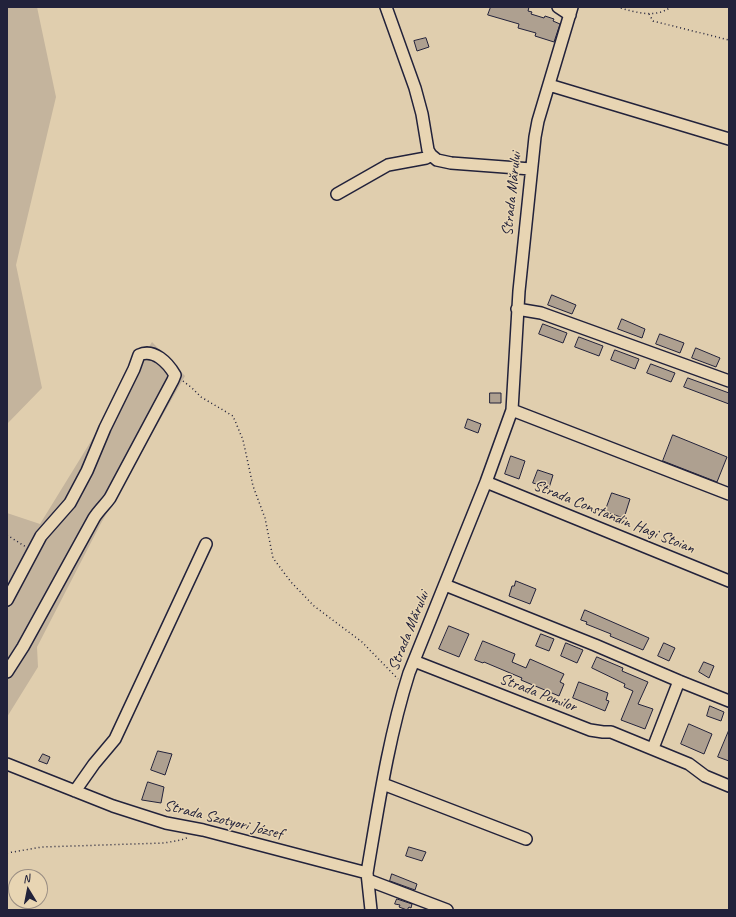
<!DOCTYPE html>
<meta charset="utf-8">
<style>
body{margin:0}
#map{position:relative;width:736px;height:917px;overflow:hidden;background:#e0ceae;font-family:Caveat,sans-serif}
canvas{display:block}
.frame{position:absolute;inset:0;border:8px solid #22223b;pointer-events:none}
.north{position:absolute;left:8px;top:869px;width:40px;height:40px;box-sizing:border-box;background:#e8d5b3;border:1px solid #998d83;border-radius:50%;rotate:350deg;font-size:11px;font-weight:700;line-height:16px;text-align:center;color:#22223b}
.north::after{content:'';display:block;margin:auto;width:14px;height:18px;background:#22223b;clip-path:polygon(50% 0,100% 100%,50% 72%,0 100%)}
</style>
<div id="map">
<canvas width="736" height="917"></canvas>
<div class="frame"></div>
<div class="north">N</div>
</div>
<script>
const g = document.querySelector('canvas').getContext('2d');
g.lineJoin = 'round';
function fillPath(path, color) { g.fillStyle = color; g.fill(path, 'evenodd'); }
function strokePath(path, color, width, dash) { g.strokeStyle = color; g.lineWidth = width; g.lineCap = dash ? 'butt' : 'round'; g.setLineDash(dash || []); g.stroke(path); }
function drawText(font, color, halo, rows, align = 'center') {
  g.font = font + ' Caveat,sans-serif'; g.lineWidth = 3; g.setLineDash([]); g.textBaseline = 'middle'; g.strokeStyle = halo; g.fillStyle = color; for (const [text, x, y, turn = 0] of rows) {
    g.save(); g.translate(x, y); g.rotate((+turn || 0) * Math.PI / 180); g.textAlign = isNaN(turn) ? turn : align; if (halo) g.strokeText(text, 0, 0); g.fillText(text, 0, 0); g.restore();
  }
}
const green = new Path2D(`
 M7 7H37L56 97 16 265 42 388 7 424Z
 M152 342 185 376 100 525 37 647 38 667 7 717V513L40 524Z`);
const building = new Path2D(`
 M491 7H529L528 11 532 12 531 14 544 18 545 16 554 19 553 21 560 24 554 42 535 36 536 33 518 28 519 24 488 15Z
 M426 38 429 47 417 51 414 41Z
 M552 295 576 305 572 314 548 305Z
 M622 319 645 329 642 338 618 329Z
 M543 324 567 333 563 343 539 334Z
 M660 334 684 343 680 353 656 344Z
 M579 337 603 346 599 356 575 347Z
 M696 348 720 358 716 367 692 358Z
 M615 350 639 359 635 369 611 360Z
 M651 364 675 373 671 382 647 373Z
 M688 378 729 393V404L684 387Z
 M490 393H501V403H490Z
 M468 419 481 424 478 433 465 428Z
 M673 435 727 457 717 482 663 461Z
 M511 456 525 461 519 479 505 474Z
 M538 470 553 475 549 488 533 483Z
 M612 493 630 499 624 518 605 512Z
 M516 581 536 589 530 604 509 596 512 586H514Z
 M585 610 649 638 643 650 610 636 611 634 586 624 587 622 581 620Z
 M449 626 469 634 459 657 439 649Z
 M541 634 554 639 549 651 536 646Z
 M483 641 515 654 512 662 526 668 530 659 564 674 560 682 564 684 559 696 521 680 522 678 484 662 483 663 475 660Z
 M566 643 583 650 577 663 561 656Z
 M664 643 675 648 669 661 658 656Z
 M597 657 623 668 622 671 648 682 638 704 653 709 645 729 621 720 633 691 624 687 625 684 592 668Z
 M704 662 714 666 709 678 699 672Z
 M579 682 608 693 606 700 609 701 605 711 573 698Z
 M710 706 724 712 721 721 707 716Z
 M689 724 712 734 704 754 681 744Z
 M729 730V761L718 757Z
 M158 751 172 754 165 775 151 770Z
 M43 754 50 757 47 764 39 761Z
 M148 782 164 787 161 803 142 800Z
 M409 847 426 852 422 861 406 856Z
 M392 874 417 884 415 890 390 881Z
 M397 899 412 904 411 908 409 907 407 910 399 907 400 905 395 904Z`);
const path = new Path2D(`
 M617 7C635 12 654 19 671 7
 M649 14 653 21 729 40
 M183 381 192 388 201 397 233 416 243 440 253 486 265 518 273 558 291 582 314 606 362 642 398 679
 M7 535 26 547
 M7 853 42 847 164 843 181 840 189 837`);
const minor = new Path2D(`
 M386 7 415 88 422 114 428 150 431 155 437 160 451 163 531 169
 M558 7 570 15
 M549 85 729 139
 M337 194 388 165 426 158 431 155
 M517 309 541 313 729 381
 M512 410 729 494
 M486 482 729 581
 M445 585 595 645 679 681 729 701
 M7 600 41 536 70 503 87 471 105 428 134 369 139 355C154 348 168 363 175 375L173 380 110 498C105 505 99 510 94 518L23 647 7 672
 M414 661 590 730 603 732H611L689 764 705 776 729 786
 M653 748 679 681
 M7 764 113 806 166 823 203 830 367 873
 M383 784 526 839
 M75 791 94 764 115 739 206 544
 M368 880 447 910
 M371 910 367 873 368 867C379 802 389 736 409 673L486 482 512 410 519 291 535 137 538 121 572 7`);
const streetNames = [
 ["Strada Mărului",512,194,-84],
 ["Strada Constandin Hagi Stoian",614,517,22],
 ["Strada Mărului",409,631,-68],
 ["Strada Pomilor",538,693,21],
 ["Strada Szotyori József",223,820,14]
];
fillPath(green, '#c4b49d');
fillPath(building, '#aea090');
strokePath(building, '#22223b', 1);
strokePath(minor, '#22223b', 14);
strokePath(path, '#22223b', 1.5, [1, 3]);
strokePath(minor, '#e8d5b3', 11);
drawText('16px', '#22223b', '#e8d5b3', streetNames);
</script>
